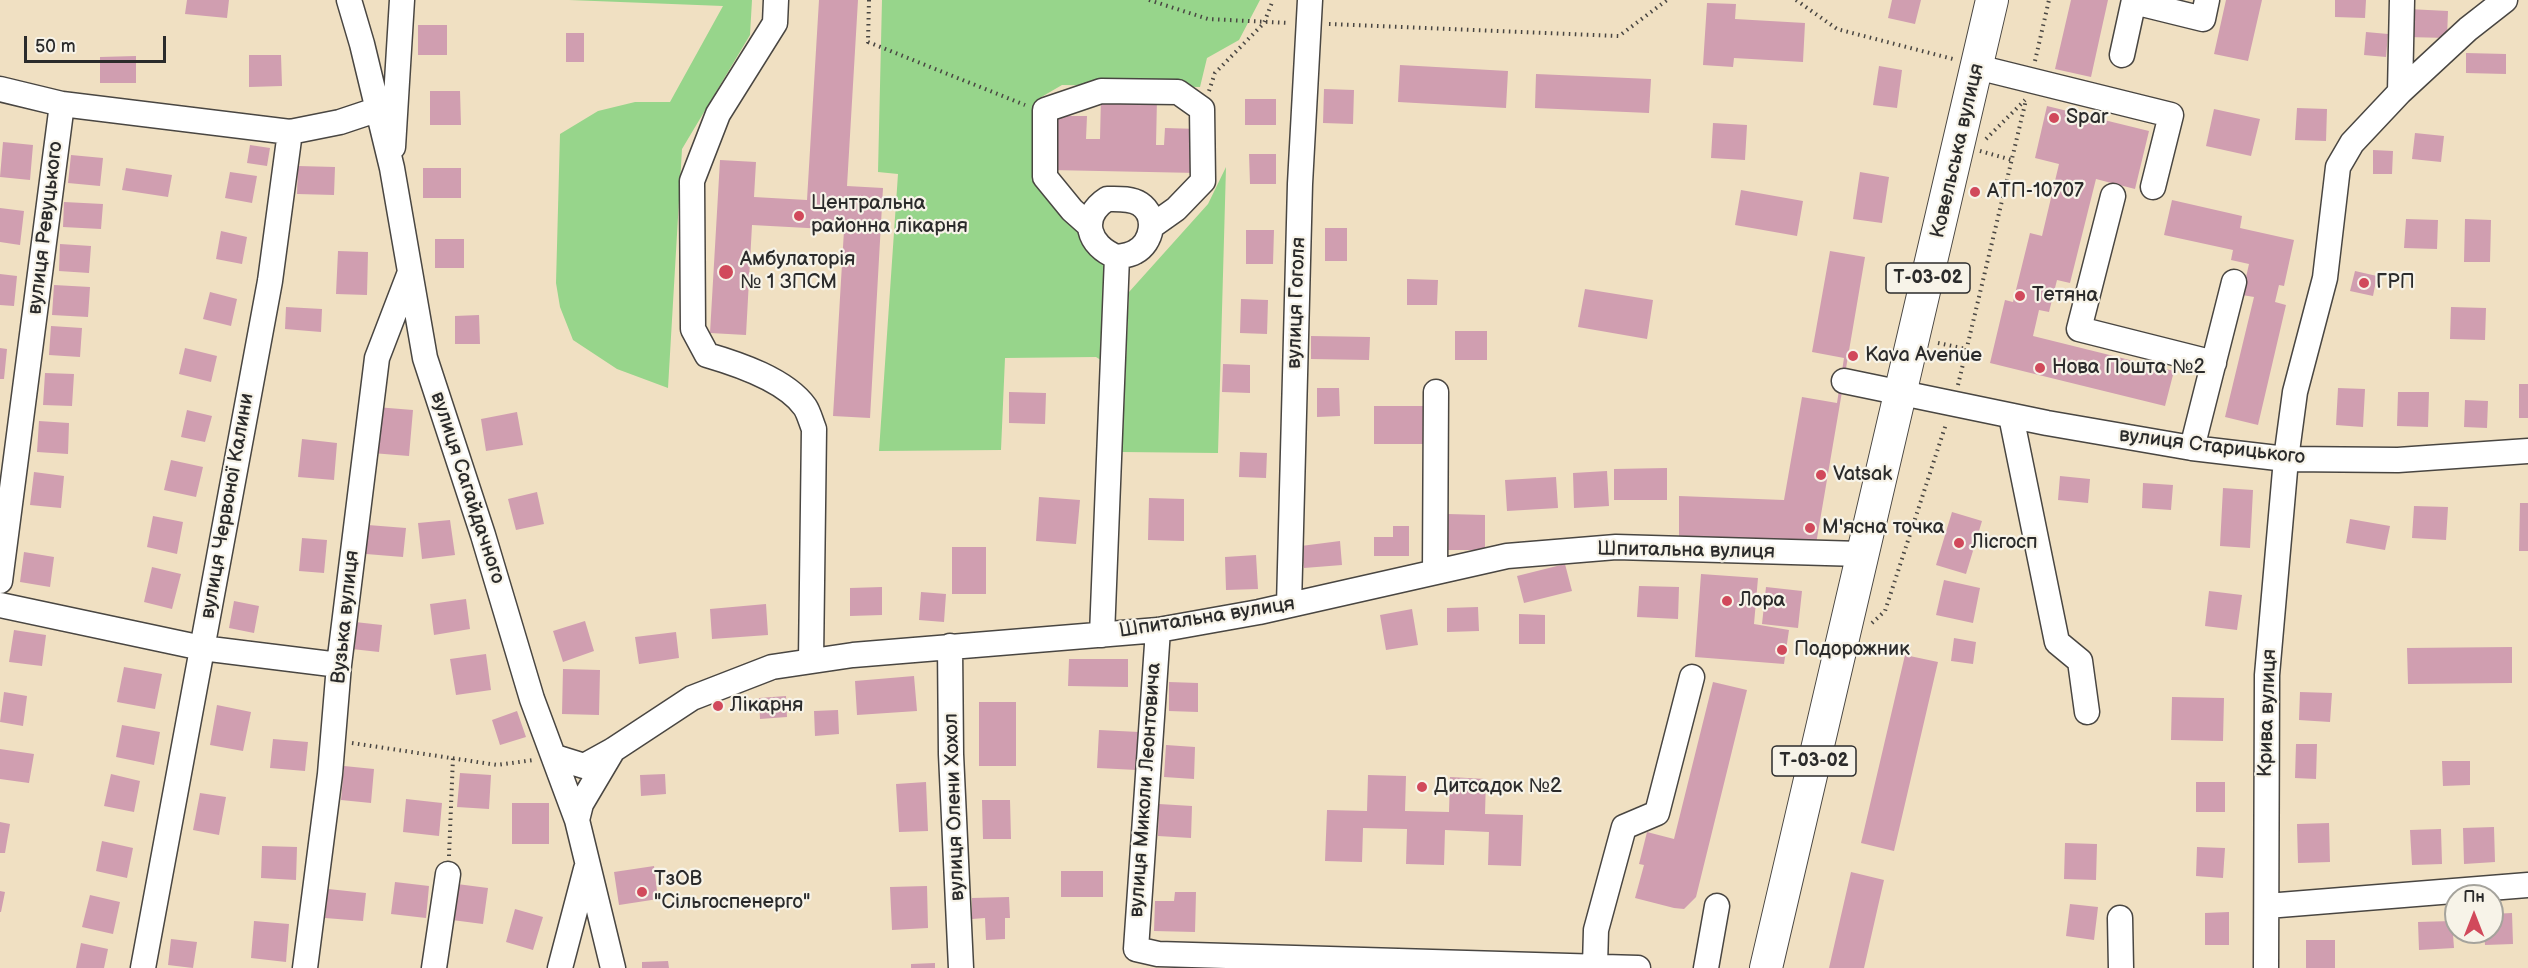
<!DOCTYPE html>
<meta charset="utf-8">
<style>
body{margin:0}
#map{position:relative;width:2528px;height:968px;overflow:hidden;background:#f0e0c2;font-family:"Balsamiq Sans",sans-serif}
canvas{display:block}
.north{position:absolute;left:2444px;top:884px;width:60px;height:60px;box-sizing:border-box;background:#f7f3e8;border:2px solid #a5a39c;border-radius:50%;rotate:0deg;font-size:16px;font-weight:700;line-height:24px;text-align:center;color:#2b2b2b}
.north::after{content:'';display:block;margin:auto;width:21px;height:27px;background:#d1495b;clip-path:polygon(50% 0,100% 100%,50% 72%,0 100%)}
.scale{position:absolute;left:24px;top:36px;width:142px;height:27px;box-sizing:border-box;border:3px solid #2b2b2b;border-top:0;padding-left:8px;font-size:18px;line-height:21px;white-space:nowrap;color:#2b2b2b;-webkit-text-stroke:4px #f7f3e8;paint-order:stroke}
</style>
<div id="map">
<canvas width="2528" height="968"></canvas>
<div class="north">Пн</div>
<div class="scale">50 m</div>
</div>
<script>
const g = document.querySelector('canvas').getContext('2d');
g.lineJoin = 'round';
function fillPath(path, color) { g.fillStyle = color; g.fill(path, 'evenodd'); }
function strokePath(path, color, width, dash) { g.strokeStyle = color; g.lineWidth = width; g.lineCap = dash ? 'butt' : 'round'; g.setLineDash(dash || []); g.stroke(path); }
function drawText(font, color, halo, rows, align = 'center') {
  g.font = font + ' "Balsamiq Sans",sans-serif'; g.lineWidth = 4.5; g.setLineDash([]); g.textBaseline = 'middle'; g.strokeStyle = halo; g.fillStyle = color; for (const [text, x, y, turn = 0] of rows) {
    g.save(); g.translate(x, y); g.rotate((+turn || 0) * Math.PI / 180); g.textAlign = isNaN(turn) ? turn : align; if (halo) g.strokeText(text, 0, 0); g.fillText(text, 0, 0); g.restore();
  }
}
const green = new Path2D(`
 M569 0H752L750 35 682 149 668 388 617 369 573 340 560 307 556 283 560 134 598 111 635 102H670L723 6Z
 M882 0H1260L1239 40 1207 58 1200 87 1062 85 1038 99 1036 177 1108 268 1104 362 1096 357 1005 358 1001 450 879 451 898 174 878 172Z
 M1226 167 1218 453 1122 452 1129 292 1208 204Z`);
const building = new Path2D(`
 M187 0H229L227 18 185 14Z
 M819 0H858L847 186 883 188 870 418 833 416 844 230 752 225 746 335 710 333 720 160 756 162 754 197 807 200Z
 M1892 0H1921L1915 24 1888 18Z
 M2071 0H2108L2091 77 2055 69Z
 M2226 0H2262L2248 61 2214 54Z
 M2335 0H2366L2365 18 2335 17Z
 M1707 3 1736 4 1735 19 1805 23 1803 62 1734 58 1733 67 1703 65Z
 M2408 9 2448 11 2447 38 2407 37Z
 M418 25H447V55H418Z
 M2366 32 2388 34 2386 57 2364 55Z
 M566 33H584V62H566Z
 M2466 53 2506 54V74L2466 73Z
 M249 55H281L282 86 249 87Z
 M136 56V83H100V57Z
 M1400 65 1508 71 1506 108 1398 102Z
 M1879 66 1902 70 1897 108 1873 105Z
 M1536 74 1651 79 1649 113 1535 108Z
 M1324 89 1354 90 1353 124 1323 123Z
 M430 91H460L461 125H430Z
 M1101 97 1157 98 1156 145H1164L1165 128 1199 129 1198 173 1050 170 1051 116H1087L1086 139H1100Z
 M1245 99H1276V125H1245Z
 M2047 106 2149 131 2135 189 2096 179 2070 283 2057 280 2049 312 2039 310 2033 336 2174 371 2165 406 1990 363 2005 300 2013 302 2030 233 2042 236 2059 164 2035 158Z
 M2297 108 2327 109 2326 141 2295 140Z
 M2214 109 2260 119 2251 156 2206 146Z
 M1713 123 1747 125 1745 160 1711 158Z
 M2415 133 2444 136 2441 162 2412 159Z
 M3 142 33 145 30 180 0 177Z
 M250 145 270 148 267 166 247 163Z
 M2373 150 2393 151 2392 174H2373Z
 M1249 154H1276V184H1250Z
 M71 155 103 158 100 186 68 183Z
 M298 166 335 167 334 195 297 194Z
 M126 168 172 175 168 197 122 190Z
 M423 168H461V198H423Z
 M230 172 257 176 252 203 225 198Z
 M1860 172 1889 177 1882 223 1853 219Z
 M1741 190 1803 201 1797 236 1735 225Z
 M2172 200 2242 216 2240 228 2294 240 2284 286 2279 285 2275 302 2286 305 2258 425 2225 417 2254 297 2242 295 2249 264 2231 260 2233 250 2164 235Z
 M64 202 103 204 101 229 63 227Z
 M0 208 24 211 20 245 0 242Z
 M2406 219 2438 220 2437 249 2404 248Z
 M2465 219 2491 220 2490 262H2464Z
 M1325 228H1347V261H1325Z
 M1246 230H1274L1273 264H1246Z
 M221 231 247 237 242 264 216 259Z
 M435 239H464V268H435Z
 M60 244 91 246 89 273 59 271Z
 M338 251 368 252 367 295 336 294Z
 M1830 251 1865 257 1816 544 1679 538V496L1784 500 1802 397 1837 403 1844 358 1812 352Z
 M2355 271 2377 276 2373 296 2350 291Z
 M0 274 17 276 14 306 0 305Z
 M1407 279 1438 280 1437 305H1407Z
 M54 285 90 287 88 317 52 315Z
 M1585 289 1653 300 1647 339 1578 327Z
 M210 292 237 299 231 326 203 319Z
 M1241 299 1268 300 1267 334 1240 333Z
 M286 307 322 309 321 332 285 329Z
 M2451 307 2486 308 2485 340 2450 339Z
 M479 315 480 344H455V316Z
 M51 326 82 328 80 357 49 355Z
 M1455 331H1487V360H1455Z
 M1311 336 1370 337 1369 360 1311 359Z
 M0 348 7 349 4 379H0Z
 M185 348 217 356 211 382 179 374Z
 M1223 364 1250 365V393L1222 392Z
 M45 373 74 374 72 406 43 405Z
 M2519 384H2528V418H2519Z
 M1317 388H1339L1340 416 1317 417Z
 M2338 388 2365 389 2363 427 2336 425Z
 M1009 392 1046 393 1045 424 1009 423Z
 M2398 392H2429L2428 427 2397 426Z
 M2465 400 2488 401 2487 428 2464 427Z
 M1374 406H1424L1423 444H1374Z
 M376 407 413 410 409 456 372 453Z
 M187 410 212 416 205 442 181 437Z
 M517 412 523 445 486 451 481 419Z
 M39 421 69 423 68 454 37 452Z
 M302 439 337 443 334 480 298 477Z
 M1240 452 1267 453 1266 478 1239 477Z
 M171 460 203 467 196 497 164 490Z
 M1667 468V500H1614V469Z
 M1607 471 1609 506 1574 508 1573 473Z
 M34 472 64 476 61 508 30 505Z
 M2060 476 2090 479 2088 503 2058 500Z
 M1556 477 1558 508 1507 511 1505 480Z
 M2143 483 2173 485 2171 510 2142 508Z
 M2223 488 2253 490 2250 548 2220 546Z
 M537 492 544 524 516 530 508 499Z
 M1039 497 1080 500 1076 544 1036 541Z
 M1149 498 1184 499V541L1148 540Z
 M2520 503H2528V551H2519Z
 M2414 506 2448 507 2446 540 2412 538Z
 M1952 512 1982 521 1966 574 1936 565Z
 M1448 514 1485 515V550H1447Z
 M153 516 183 522 177 554 147 547Z
 M2350 519 2390 526 2385 550 2346 543Z
 M450 520 455 555 422 559 418 523Z
 M368 525 406 528 403 557 366 554Z
 M1393 526H1409V556H1374V537H1393Z
 M302 538 327 540 324 573 299 571Z
 M1340 541 1342 565 1304 568 1301 546Z
 M952 547H986V594H952Z
 M24 552 54 557 50 587 20 582Z
 M1256 555 1258 589 1226 590 1225 557Z
 M1565 564 1572 591 1524 603 1517 576Z
 M152 567 181 574 172 609 144 602Z
 M1701 574 1758 578 1754 624 1789 630 1784 664 1695 657Z
 M1944 580 1980 588 1973 623 1936 615Z
 M1639 586 1679 587 1678 619 1637 617Z
 M882 587V615L850 616V588Z
 M1766 587 1802 591 1798 628 1762 624Z
 M2209 591 2242 595 2237 630 2205 626Z
 M921 592 946 594 944 622 919 620Z
 M466 599 470 629 434 635 430 604Z
 M234 601 259 606 254 633 229 628Z
 M766 604 768 635 712 639 710 609Z
 M1478 607 1479 631 1447 632V608Z
 M1412 609 1418 645 1386 650 1380 615Z
 M1519 614 1545 615V644H1519Z
 M585 621 594 651 563 662 553 631Z
 M355 622 382 625 379 652 352 649Z
 M14 630 46 635 42 666 9 662Z
 M676 632 679 658 639 664 635 637Z
 M1954 638 1976 642 1973 664 1951 661Z
 M2512 647V683L2408 684 2407 648Z
 M486 654 491 690 456 695 450 659Z
 M1905 655 1938 662 1894 851 1861 843Z
 M1069 659H1128V687L1068 686Z
 M124 667 162 674 155 709 117 702Z
 M563 669 600 670 599 715 562 714Z
 M914 676 917 711 857 715 855 681Z
 M1169 682 1198 683V712L1169 711Z
 M1713 682 1747 690 1696 897 1684 909 1674 908 1635 898 1644 865 1639 864 1647 832 1674 839Z
 M4 692 27 696 23 726 0 722Z
 M2300 692 2332 693 2330 722 2299 720Z
 M786 696 787 717 760 719 759 698Z
 M2172 697 2224 698 2223 741 2171 740Z
 M979 702H1016V766H979Z
 M217 705 251 712 243 751 210 745Z
 M838 710 839 734 815 736 814 711Z
 M517 711 526 737 500 745 492 720Z
 M122 725 160 732 154 765 116 757Z
 M1099 730 1139 732 1137 770 1097 768Z
 M273 739 308 742 305 771 270 768Z
 M2296 744H2317L2316 779 2295 778Z
 M1166 745 1195 747 1194 779 1164 777Z
 M0 749 34 754 29 783 0 779Z
 M2442 761H2470V785L2443 786Z
 M344 766 374 769 371 803 341 800Z
 M460 773 491 775 489 809 457 807Z
 M111 774 140 781 134 812 104 806Z
 M665 774 666 794 641 796 640 775Z
 M1368 775 1406 776 1405 811 1449 812 1450 777 1486 779 1485 814 1523 815 1521 866 1488 865 1489 832 1445 830 1444 865 1406 864 1407 829 1363 828 1362 862 1325 861 1327 810 1367 811Z
 M926 782 928 831 899 832 896 784Z
 M2196 782H2225V812H2196Z
 M200 793 226 797 219 835 193 830Z
 M406 799 442 803 439 836 403 832Z
 M982 800H1010L1011 839H983Z
 M512 803H549V844H512Z
 M1159 804 1192 806 1191 838 1158 836Z
 M0 822 10 824 5 853H0Z
 M2329 823 2330 862 2298 863 2297 824Z
 M2494 827 2495 862 2464 864 2463 828Z
 M2441 829 2442 864 2412 865 2410 830Z
 M102 841 133 848 127 878 96 871Z
 M2065 843 2097 844 2096 880 2064 879Z
 M262 846 297 847 296 880 261 878Z
 M2197 847 2225 848 2223 878 2196 876Z
 M654 866 658 899 619 905 614 872Z
 M1061 871H1103V897H1061Z
 M1851 872 1884 880 1864 968H1829Z
 M395 882 429 886 426 918 391 914Z
 M457 884 488 888 483 924 452 920Z
 M927 886 928 928 892 930 890 887Z
 M328 889 366 893 363 921 325 918Z
 M0 891 5 892 1 912H0Z
 M1175 892H1196L1195 932 1154 931 1155 901H1174Z
 M90 895 120 902 113 934 82 927Z
 M1009 897 1010 918H1005V939L986 940 985 918 972 919V898Z
 M2070 904 2098 907 2094 940 2066 936Z
 M515 909 543 917 533 950 506 942Z
 M2229 912V945H2205V913Z
 M2512 913 2513 944 2485 945 2484 932H2492V914Z
 M254 921 289 924 286 962 251 958Z
 M2452 921 2454 948 2419 950 2418 922Z
 M171 939 197 942 193 968 168 965Z
 M2306 940H2335V968H2306Z
 M81 943 108 949 104 968H76Z
 M668 961 669 968H642V962Z
 M935 963V968H911V964Z`);
const path = new Path2D(`
 M869 0 868 42 1025 105
 M1149 0 1208 19 1289 23
 M1796 0 1837 29 1953 59
 M1329 24 1619 36 1667 0
 M2035 61 2049 0
 M1209 91 1215 73 1264 23 1273 0
 M1986 139 2025 100
 M1980 151 2012 160
 M1938 343 1966 349
 M1958 385 2026 100
 M1872 623 1885 611 1946 424
 M352 743 497 765 534 760
 M449 856 453 757`);
const minor = new Path2D(`
 M349 0 362 44 392 168 425 358 483 535 532 699 577 820 613 968
 M776 0 775 23 718 114 692 181 693 329 707 355C738 364 786 380 805 407 809 413 811 422 814 429L811 660
 M2134 2 2203 19 2207 0
 M2122 55 2134 0
 M1977 67 2171 115 2153 187
 M0 89 62 104
 M2400 92 2402 0
 M393 147 402 0
 M2113 196 2079 329 2214 363
 M1107 199C1117 199 1131 198 1140 204 1158 216 1152 243 1135 252 1130 255 1123 256 1117 257 1088 246 1079 217 1107 199Z
 M1090 226 1072 210 1045 177V110L1101 91 1178 92 1202 109 1203 181 1176 209 1152 226
 M1844 381 2047 423 2192 448 2286 459 2398 460 2528 451
 M2011 416 2057 642 2080 661 2087 712
 M2192 448 2234 282
 M1435 572 1436 392
 M0 581 62 104 290 132
 M0 605 202 648 339 665
 M1289 605 1300 184 1310 0
 M1158 630 1136 949 1158 954 1638 968
 M1102 635 1117 257
 M950 646 951 754 961 968
 M555 757 584 766 613 750 692 698 772 667 853 655 1158 630 1259 612 1507 556 1616 547 1861 554
 M577 820 581 804 613 750
 M2267 906 2528 885
 M2120 918 2121 968
 M1595 966 1596 930 1624 827 1657 813 1692 677
 M143 968 270 281 290 132 340 122 376 110
 M305 968 330 774 339 665 377 358 410 272
 M434 968 448 874
 M560 968 586 869
 M1706 968 1717 906
 M2266 968 2267 675 2286 459 2295 392 2325 278 2338 167 2352 143 2400 92 2468 29 2505 0`);
const major = new Path2D(`
 M1766 968C1840 645 1918 323 1992 0`);
const markers = [
 [2054,118,6,"#d1495b"],
 [1975,192,6,"#d1495b"],
 [799,216,6,"#d1495b"],
 [726,272,8,"#d1495b"],
 [2364,283,6,"#d1495b"],
 [2020,296,6,"#d1495b"],
 [1853,356,6,"#d1495b"],
 [2040,368,6,"#d1495b"],
 [1821,475,6,"#d1495b"],
 [1810,528,6,"#d1495b"],
 [1959,543,6,"#d1495b"],
 [1727,601,6,"#d1495b"],
 [1782,650,6,"#d1495b"],
 [718,706,6,"#d1495b"],
 [1422,787,6,"#d1495b"],
 [642,892,6,"#d1495b"]
];
const shields = [
 [1928,278,84],
 [1814,761,84]
];
const shieldNames = [
 ["Т-03-02",1928,278],
 ["Т-03-02",1814,761]
];
const poiNames = [
 ["Spar",2066,118],
 ["АТП-10707",1987,192],
 ["Центральна",811,204],
 ["районна лікарня",811,227],
 ["Амбулаторія",740,260],
 ["№ 1 ЗПСМ",740,283],
 ["ГРП",2376,283],
 ["Тетяна",2032,296],
 ["Kava Avenue",1865,356],
 ["Нова Пошта №2",2052,368],
 ["Vatsak",1833,475],
 ["М'ясна точка",1822,528],
 ["Лісгосп",1971,543],
 ["Лора",1739,601],
 ["Подорожник",1794,650],
 ["Лікарня",730,706],
 ["Дитсадок №2",1434,787],
 ["ТзОВ",654,880],
 ["\"Сільгоспенерго\"",654,903]
];
const streetNames = [
 ["Ковельська вулиця",1958,151,-77],
 ["вулиця Ревуцького",46,228,-83],
 ["вулиця Гоголя",1297,303,-88],
 ["вулиця Старицького",2212,447,7],
 ["вулиця Сагайдачного",467,488,72],
 ["вулиця Червоної Калини",228,506,-80],
 ["Шпитальна вулиця",1686,551,1],
 ["Вузька вулиця",346,617,-84],
 ["Шпитальна вулиця",1207,618,-9],
 ["Крива вулиця",2268,713,-88],
 ["вулиця Миколи Леонтовича",1146,790,-86],
 ["вулиця Олени Хохол",955,807,-92]
];
fillPath(green, '#97d58b');
fillPath(building, '#d09eb0');
strokePath(minor, '#494642', 27);
strokePath(major, '#494642', 34);
strokePath(path, '#494642', 4, [1.5, 4.5]);
strokePath(minor, '#fff', 24);
strokePath(major, '#fff', 32);
for (const [x, y, r, color] of markers) { const dot = new Path2D(); dot.arc(x, y, r, 0, 2 * Math.PI); g.fillStyle = color; g.fill(dot); strokePath(dot, '#f7f3e8', 2); }
for (const [x, y, w] of shields) { const box = new Path2D(); box.roundRect(x - w / 2, y - 15, w, 30, 4.5); g.fillStyle = '#f7f3e8'; g.fill(box); strokePath(box, '#2b2b2b', 1.5); }
drawText('bold 18px', '#2b2b2b', null, shieldNames);
drawText('20px', '#2b2b2b', '#f7f3e8', poiNames, 'left');
drawText('20px', '#2b2b2b', '#f7f3e8', streetNames);
</script>
